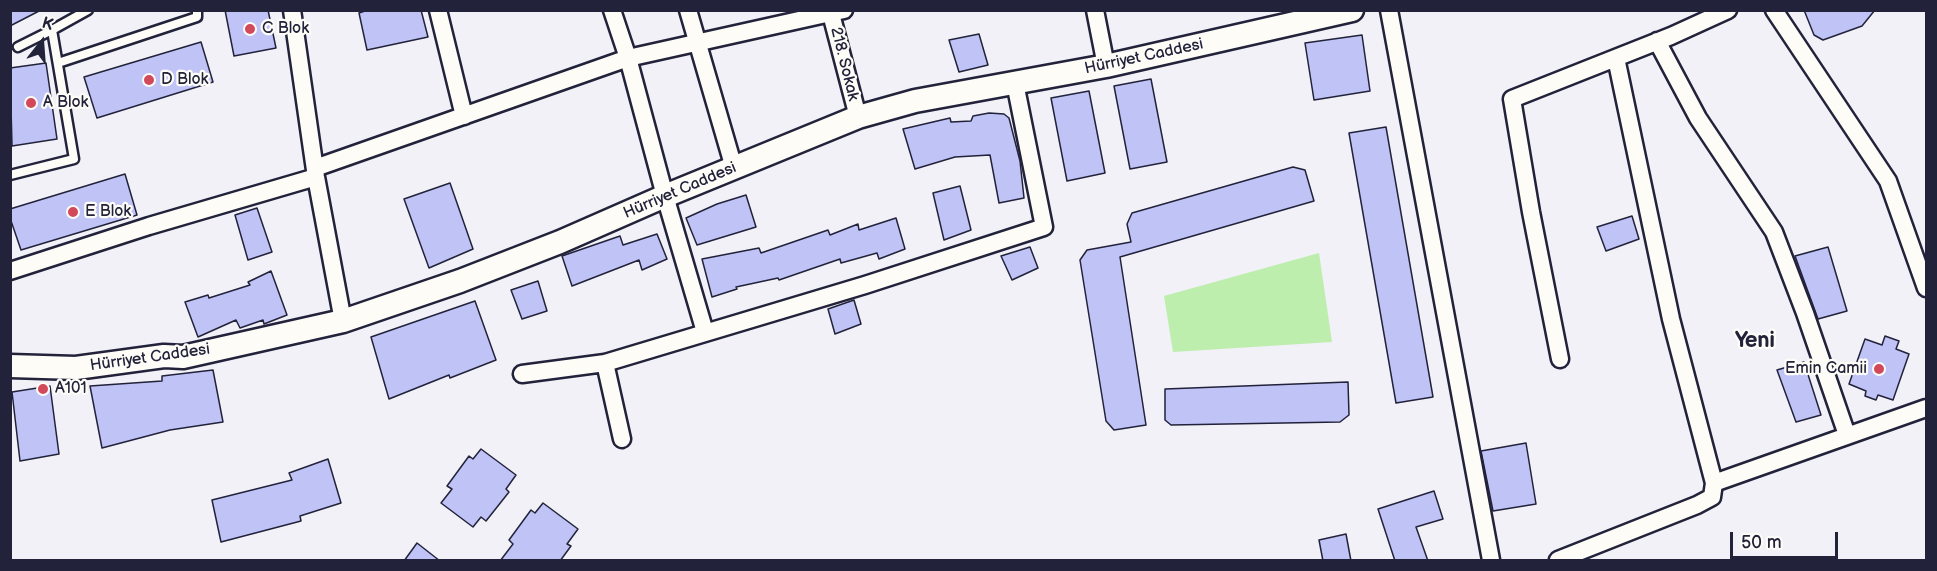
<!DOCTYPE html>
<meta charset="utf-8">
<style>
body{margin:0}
#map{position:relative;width:1937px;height:571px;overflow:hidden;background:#f1f1f7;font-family:"Balsamiq Sans",sans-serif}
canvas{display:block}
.frame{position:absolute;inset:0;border:12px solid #22223b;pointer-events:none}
.north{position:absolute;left:12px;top:12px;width:60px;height:60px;-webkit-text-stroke:4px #fdfcf7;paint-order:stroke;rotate:17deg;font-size:16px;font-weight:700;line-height:24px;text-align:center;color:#22223b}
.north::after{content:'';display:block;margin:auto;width:21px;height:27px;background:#22223b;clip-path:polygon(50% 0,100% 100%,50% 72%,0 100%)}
.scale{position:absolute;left:1730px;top:532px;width:108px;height:27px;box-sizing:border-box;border:3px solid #22223b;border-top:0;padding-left:8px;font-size:18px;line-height:21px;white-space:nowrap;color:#22223b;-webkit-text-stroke:4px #fdfcf7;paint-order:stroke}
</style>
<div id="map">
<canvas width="1937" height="571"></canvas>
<div class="frame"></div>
<div class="north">K</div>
<div class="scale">50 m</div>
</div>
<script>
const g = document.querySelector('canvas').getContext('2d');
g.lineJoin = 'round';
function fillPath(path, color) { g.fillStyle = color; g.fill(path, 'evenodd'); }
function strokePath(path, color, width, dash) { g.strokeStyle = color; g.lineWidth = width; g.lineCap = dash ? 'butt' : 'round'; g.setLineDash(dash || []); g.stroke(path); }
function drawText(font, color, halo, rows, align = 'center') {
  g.font = font + ' "Balsamiq Sans",sans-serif'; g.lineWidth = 4.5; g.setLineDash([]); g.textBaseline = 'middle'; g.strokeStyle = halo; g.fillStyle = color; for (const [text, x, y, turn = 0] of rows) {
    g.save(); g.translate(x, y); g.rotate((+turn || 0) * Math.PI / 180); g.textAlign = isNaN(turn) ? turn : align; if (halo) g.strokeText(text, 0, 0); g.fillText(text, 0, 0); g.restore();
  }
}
const green = new Path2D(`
 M1319 253 1332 342 1173 352 1164 296Z`);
const building = new Path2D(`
 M10 10H41L10 26Z
 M225 10H268L276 48 234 56Z
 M368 10H421L428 37 367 50 359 13Z
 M1804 10H1875L1862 26 1823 40 1814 35Z
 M979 34 988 65 959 72 949 40Z
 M1362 35 1370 91 1314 100 1305 43Z
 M201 42 213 82 97 118 84 77Z
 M46 63 57 139 12 146 10 68Z
 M1151 79 1167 162 1130 169 1114 86Z
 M1089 91 1105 173 1067 181 1051 98Z
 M989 113 1004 114 1009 118 1020 161 1024 198 999 203 990 155 955 157 915 169 903 129 950 118 951 122 971 121 973 116Z
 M1386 127 1433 397 1396 403 1349 133Z
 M1293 167 1305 170 1314 201 1120 257 1146 425 1114 430 1106 421 1080 260 1087 250 1131 242 1127 224 1132 213Z
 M125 174 137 215 21 250 10 218V209Z
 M450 183 473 249 429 268 404 199Z
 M960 186 971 230 944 240 933 193Z
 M746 195 756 227 697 245 686 218 717 204Z
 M257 208 272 252 248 260 235 215Z
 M1632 216 1639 239 1606 251 1597 227Z
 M896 218 905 249 879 259 877 253 841 263 840 259 779 280 778 278 736 287 737 289 712 297 702 259 759 248 761 253 828 230 830 235 858 224 859 230Z
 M657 234 667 259 642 270 639 260 572 286 562 256 620 236 623 245Z
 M1030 247 1038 268 1012 280 1001 256Z
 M1828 247 1847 311 1818 319 1795 256Z
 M271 271 287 315 264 324 263 320 240 328 236 320 198 337 185 302 208 295 209 298 250 285 248 282Z
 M538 281 547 311 522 319 511 290Z
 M854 300 861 324 835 334 828 309Z
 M475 301 496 360 450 378 449 375 389 399 371 337Z
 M1885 336 1899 341 1896 349 1909 354 1893 400 1878 395 1876 400 1865 396 1866 391 1849 384 1865 339 1882 345Z
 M1804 362 1821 415 1796 422 1777 370Z
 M213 370 223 422 170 430 102 448 90 386 162 381V376Z
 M1348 382 1349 415 1340 422 1171 425 1165 420V389Z
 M50 386 59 454 20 461 12 392Z
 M1526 443 1536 504 1493 511 1481 451Z
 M481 449 516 475 506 489 509 492 486 521 481 517 473 527 441 503 452 489 447 486 469 456 473 459Z
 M328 459 341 503 300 516 301 521 221 542 212 500 292 480 289 473Z
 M1434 491 1443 519 1416 527 1428 561H1395L1378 509Z
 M543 503 578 529 567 544 571 546 560 561H500L513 544 509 540 531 510 535 513Z
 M1346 534 1351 561H1323L1319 540Z
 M417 543 440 561H404Z`);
const lane = new Path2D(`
 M18 47 52 30
 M58 63 197 17V10
 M10 175 74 159 52 30 88 10`);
const street = new Path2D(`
 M292 10 316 177 343 321
 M438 10 464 116
 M612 10 628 58 665 196 705 332
 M688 10 734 168
 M830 10 858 117
 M1095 10 1106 66
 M1389 10 1491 560
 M1774 10 1888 181 1926 288
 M1657 41 1698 118 1774 232 1805 313 1847 435
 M315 168 628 58 844 10
 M10 271 149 226 316 177
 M1560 359 1531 212 1512 99 1671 36 1728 10
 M605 363 622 439
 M522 374 605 363 865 285 1044 227 1015 83
 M1714 483 1926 408
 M1558 560 1697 505 1712 497 1714 483 1671 319 1616 58`);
const secondary = new Path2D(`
 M10 366 76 368 164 356 183 357 343 321 460 281 560 242 665 196 858 117 915 101 1106 66 1352 10`);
const markers = [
 [250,29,6,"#d1495b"],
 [149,80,6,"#d1495b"],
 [31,103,6,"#d1495b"],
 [73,212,6,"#d1495b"],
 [1879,369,6,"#d1495b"],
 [43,389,6,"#d1495b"]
];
const poiNames = [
 ["C Blok",262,29],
 ["D Blok",161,80],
 ["A Blok",43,103],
 ["E Blok",85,212],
 ["Emin Camii",1867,369,"right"],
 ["A101",55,389]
];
const streetNames = [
 ["Hürriyet Caddesi",1144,57,-12],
 ["218. Sokak",844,64,76],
 ["Hürriyet Caddesi",680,191,-23],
 ["Hürriyet Caddesi",150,358,-8]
];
const districtNames = [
 ["Yeni",1755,341]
];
fillPath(green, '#bdeeae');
fillPath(building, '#bfc3f5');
strokePath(building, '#22223b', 1.5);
strokePath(lane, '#22223b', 13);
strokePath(street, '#22223b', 21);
strokePath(secondary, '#22223b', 27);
strokePath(lane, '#fdfcf7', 8);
strokePath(street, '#fdfcf7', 16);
strokePath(secondary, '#fdfcf7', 22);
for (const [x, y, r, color] of markers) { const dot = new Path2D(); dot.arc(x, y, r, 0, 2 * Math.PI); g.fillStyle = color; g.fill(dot); strokePath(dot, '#fdfcf7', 2); }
drawText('16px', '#22223b', '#fdfcf7', poiNames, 'left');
drawText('16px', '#22223b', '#fdfcf7', streetNames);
drawText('bold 22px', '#22223b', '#fdfcf7', districtNames);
</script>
